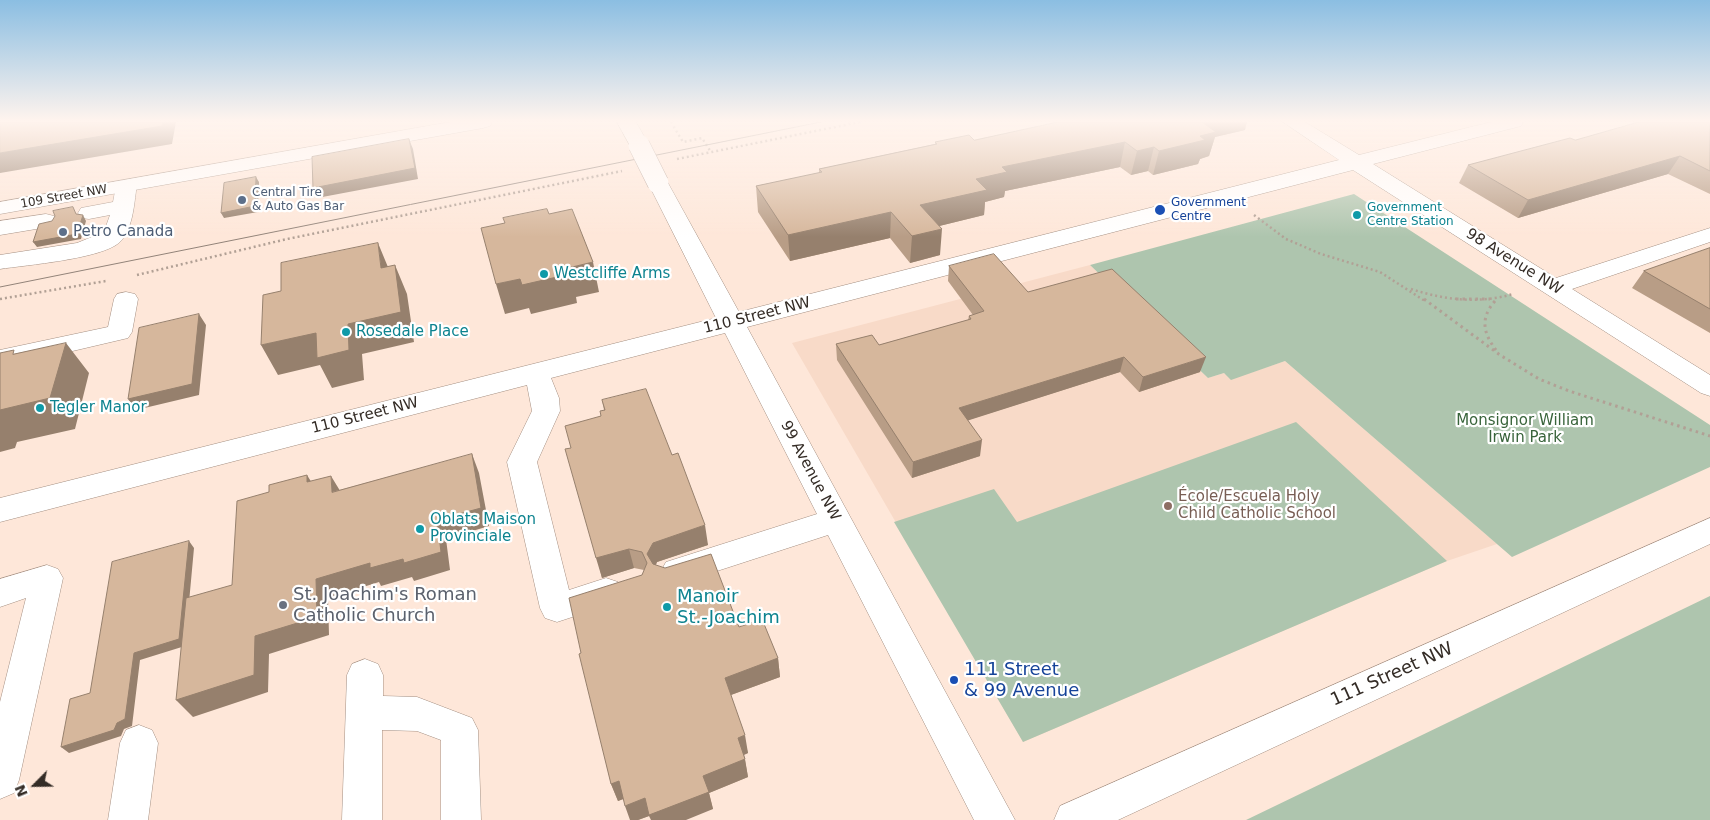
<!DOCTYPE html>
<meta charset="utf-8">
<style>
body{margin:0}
#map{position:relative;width:1710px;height:820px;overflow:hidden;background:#fee7d9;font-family:"DejaVu Sans",sans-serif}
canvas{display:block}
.north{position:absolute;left:10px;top:760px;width:50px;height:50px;-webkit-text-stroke:4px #fff;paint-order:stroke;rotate:247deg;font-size:14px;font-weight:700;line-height:20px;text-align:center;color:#342c26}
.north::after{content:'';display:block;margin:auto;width:18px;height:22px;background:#342c26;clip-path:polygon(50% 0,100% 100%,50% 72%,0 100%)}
</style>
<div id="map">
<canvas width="1710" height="820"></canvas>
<div class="north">N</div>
</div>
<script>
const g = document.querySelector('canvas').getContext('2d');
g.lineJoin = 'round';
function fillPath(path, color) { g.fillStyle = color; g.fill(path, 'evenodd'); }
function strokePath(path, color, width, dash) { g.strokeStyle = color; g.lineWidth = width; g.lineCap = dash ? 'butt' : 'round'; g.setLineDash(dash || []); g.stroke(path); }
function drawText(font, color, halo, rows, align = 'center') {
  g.font = font + ' "DejaVu Sans",sans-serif'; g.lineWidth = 4.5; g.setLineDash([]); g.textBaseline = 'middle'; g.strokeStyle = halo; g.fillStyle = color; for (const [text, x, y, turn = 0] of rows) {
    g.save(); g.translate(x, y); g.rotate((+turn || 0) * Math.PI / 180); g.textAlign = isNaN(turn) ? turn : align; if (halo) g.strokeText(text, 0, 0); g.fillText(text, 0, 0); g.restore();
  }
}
const built = new Path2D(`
 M1090 265 1208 378 1224 373 1231 379 1285 361 1497 544 1447 561 1023 742 792 343Z`);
const green = new Path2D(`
 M1354 194 1710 425V467L1512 557 1285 361 1231 380 1224 373 1208 378 1090 265Z
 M1296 422 1447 561 1023 742 894 522 994 489 1017 522Z
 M1710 596V820H1246Z`);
const pathFar1 = new Path2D(`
 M671 122 683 142 702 138 711 152
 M677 159 860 122
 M1254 215 1286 239 1321 254 1380 272 1425 301
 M137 275 287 239 622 171
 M1411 289C1445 300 1478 304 1513 294
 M0 299 106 281`);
const path = new Path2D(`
 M1424 299 1500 355 1539 379 1569 391 1710 436
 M1456 299H1490
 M1495 301C1480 318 1483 333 1496 350`);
const minor = new Path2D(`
 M617 122H636L649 145 646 149H632Z
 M1283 122H1305L1359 155 1491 122H1523L1521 126 1373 164 1556 278 1710 228V242L1572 289 1710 375V396L1701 393 1353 170 747 327 1015 820H974L828 535 677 584 666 580 661 571 666 562 817 514 725 333 551 378 559 398 560 411 537 462 569 590 606 578 618 582 622 592 618 602 557 622 545 618 540 608 507 462 532 411 527 385 0 522V498L716 318 648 183 651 179 658 177 665 179 668 183 739 312 1339 160Z
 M126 180 133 182 136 186V191C134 207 132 230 120 242 102 259 26 265 0 269V255L77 243 104 232 110 215 89 219 81 218 78 213 81 208 113 202 116 186 119 182Z
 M46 214 54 216 57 221 54 226 0 235V221Z
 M126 292 135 294 138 299 132 332 128 338 0 368V350L108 327 114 299 117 294Z
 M1710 518V544L1118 820H1054L1060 806Z
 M47 565 58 569 63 578 19 780 14 793 0 799V702L26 598 0 607V579Z
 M365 659 378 664 383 675V696L417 697 472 718 478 730 481 820H441V740L417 731 382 730V820H342L347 675 352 664Z
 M139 725 152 730 158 743 148 820H108L120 743 126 730Z`);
const major = new Path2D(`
 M450 122H492L490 126 483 128 0 214V202Z`);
const tram = new Path2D(`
 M0 287 821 122`);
const minorBridge = new Path2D(`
 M639 145 658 183`);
const wall = new Path2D(`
 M1710 122V194L1668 174 1518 218 1459 183 1468 165 1575 140Z
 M1245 130 1215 137 1209 156 1200 159 1198 164 1153 175 1148 171 1131 175 1120 167 1005 191 1004 197 985 202 984 215 939 226 940 255 910 263 890 238 790 261 758 212 756 186 819 173V169L935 144V142Z
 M1710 248V333L1632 288 1644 271Z
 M949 266 1028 292 1200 372 1139 392 1120 372 968 420 980 456 912 478 837 360 836 344 879 345 968 320 969 316 973 315 948 281Z
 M602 400 672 455 708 545 657 562 656 565 739 627 778 658 780 677 731 695 748 753 744 755 748 777 709 793 713 809 649 816 638 820 623 799 618 801 611 784 581 653 642 575 644 570 634 568 602 578 571 448 601 416 604 410Z`);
const shadedWall = new Path2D(`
 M163 122H176L172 144 0 173V153Z
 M1196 122H1247L1245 130 1215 137 1209 156 1200 159 1198 164 1153 175 1159 151Z
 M409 139 413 149 418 179 317 198 313 188Z
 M1125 142 1120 167 1005 191 1004 197 985 202 984 215 919 231 920 205 1002 167Z
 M1154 147 1148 171 1131 175 1137 151Z
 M1680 156 1668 174 1518 218 1528 200Z
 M256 177 259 182 258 212 224 218 221 213Z
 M891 212 890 238 790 261 788 235Z
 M83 215 86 221 81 239 37 247 33 242Z
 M942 229 940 255 910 263 912 236Z
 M378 243 390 272 381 268Z
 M593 262 599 292 576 297 577 303 531 314 529 308 505 314 496 284Z
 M395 265 407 294 414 342 362 354 364 380 332 388 320 365 278 375 261 345 348 324Z
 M199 314 206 325 199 395 136 410 128 399Z
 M66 343 89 373 75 429 17 442 15 448 0 452V410Z
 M1124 357 1120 372 957 424 959 408Z
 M1206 357 1200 372 1139 392 1143 377Z
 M982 440 980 456 912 478 913 462Z
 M472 454 479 473 489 526 446 539 450 570 414 581 412 577 381 586 379 582 328 598 329 635 269 654 268 692 193 717 176 700 316 579 437 520Z
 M307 475 318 493 307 482Z
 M331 476 342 494 332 492Z
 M705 525 708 545 657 562 651 574 647 554 653 543Z
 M189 541 194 548 185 646 140 660 132 726 124 729 121 736 69 753 61 747 134 653Z
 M629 549 634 568 602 578 596 558Z
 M778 658 780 677 728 696 725 678Z
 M745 735 748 753 741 756 738 738Z
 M745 759 748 777 709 793 713 809 686 820H651L649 816 638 820H630L625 806Z
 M619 781 626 798 618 801 611 784Z`);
const building = new Path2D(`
 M0 122H163L162 126 0 153Z
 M1058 122H1202L1216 132 1200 136 1205 140 1159 151 1154 147 1137 151 1125 142 1002 167 1007 172 976 179 987 190 920 205 942 229 912 236 891 212 788 235 756 186 822 172 819 169 937 144 935 142 969 135 974 140Z
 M1639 122H1710V171L1680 156 1528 200 1468 165 1570 138 1575 140Z
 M409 139 415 168 313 188 312 157Z
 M256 177 255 206 221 213 224 183Z
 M73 207 76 214 83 215 77 234 33 242 39 224 52 221 55 216 53 211Z
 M547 209 549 214 572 209 593 262 568 268 570 274 522 285 520 279 496 284 481 228 505 223 503 218Z
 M378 243 381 268 395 265 401 312 348 324 349 350 317 358 316 333 261 345 263 295 281 291V263Z
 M1710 248V309L1644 271Z
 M994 254 1028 292 1112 269 1206 357 1143 377 1124 357 959 408 982 440 913 462 836 344 872 335 879 345 971 319 969 316 984 311 949 266Z
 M199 314 192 384 128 399 139 328Z
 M66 343 50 398 0 410V353L14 350 13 354Z
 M646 389 672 455 678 453 705 525 653 543 647 554 653 564 665 568 711 554 739 627 762 619 778 658 725 678 745 735 738 738 745 759 703 776 709 792 649 815 645 798 625 806 619 781 611 784 579 654 581 653 569 598 642 575 647 563 642 552 629 549 596 558 565 449 571 448 565 426 601 416 600 411 605 410 602 400Z
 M472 454 481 508 437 520 441 552 404 563 403 559 370 568V563L316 579 317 617 255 636 254 675 176 700 186 598 232 585 237 501 269 492V485L307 475V482L331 476 332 492Z
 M189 541 179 639 134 653 125 719 117 723 114 730 61 747 70 699 90 693 112 562Z`);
const markers = [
 [242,200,5,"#5c6f8a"],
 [1160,210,6,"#1a4fb4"],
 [1357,215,5,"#0f9aa8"],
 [63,232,5,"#5c6f8a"],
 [544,274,5,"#0f9aa8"],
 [346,332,5,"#0f9aa8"],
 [40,408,5,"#0f9aa8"],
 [1168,506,5,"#8d6e63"],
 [420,529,5,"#0f9aa8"],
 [283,605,5,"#6b7280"],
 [667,607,5,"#0f9aa8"],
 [954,680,5,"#1a4fb4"]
];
const farServicenames = [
 ["Central Tire",252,193],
 ["& Auto Gas Bar",252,207]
];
const farStreetnames = [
 ["109 Street NW",64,197,-10]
];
const farTransitnames = [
 ["Government",1171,203],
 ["Centre",1171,217]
];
const farCulturenames = [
 ["Government",1367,208],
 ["Centre Station",1367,222]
];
const serviceNames = [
 ["Petro Canada",73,232]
];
const streetNames = [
 ["98 Avenue NW",1514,262,32],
 ["110 Street NW",757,316,-14],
 ["110 Street NW",365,416,-14],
 ["99 Avenue NW",810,471,62]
];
const cultureNames = [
 ["Westcliffe Arms",554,274],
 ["Rosedale Place",356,332],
 ["Tegler Manor",50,408],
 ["Oblats Maison",430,520],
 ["Provinciale",430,537]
];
const parkNames = [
 ["Monsignor William",1525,421],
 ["Irwin Park",1525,438]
];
const educationNames = [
 ["École/Escuela Holy",1178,497],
 ["Child Catholic School",1178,514]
];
const nearWorshipnames = [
 ["St. Joachim's Roman",293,595],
 ["Catholic Church",293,616]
];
const nearCulturenames = [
 ["Manoir",677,597],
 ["St.-Joachim",677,618]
];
const nearTransitnames = [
 ["111 Street",964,670],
 ["& 99 Avenue",964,691]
];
const nearStreetnames = [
 ["111 Street NW",1392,675,-24]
];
fillPath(built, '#f8dac8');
fillPath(green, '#aec5ae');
strokePath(minor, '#a48f82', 1);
strokePath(major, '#a48f82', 1);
strokePath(pathFar1, '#b1a095', 2.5, [2, 3]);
strokePath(path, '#b1a095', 3, [2.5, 4]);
fillPath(minor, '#fff');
fillPath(major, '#fff');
strokePath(tram, '#928379', 1);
strokePath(minorBridge, '#a48f82', 22, []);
strokePath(minorBridge, '#fff', 21);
fillPath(wall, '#b89d86');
fillPath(shadedWall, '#96806d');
fillPath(building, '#d6b79c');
strokePath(building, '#96806d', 1);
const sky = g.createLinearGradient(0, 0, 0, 237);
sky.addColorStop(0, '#8bbee2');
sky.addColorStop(0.51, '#fff4ee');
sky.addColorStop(1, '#fff4ee00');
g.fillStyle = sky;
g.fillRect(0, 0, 1710, 237);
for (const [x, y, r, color] of markers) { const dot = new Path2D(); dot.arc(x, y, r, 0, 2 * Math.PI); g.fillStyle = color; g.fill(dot); strokePath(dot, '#fff', 2); }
drawText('12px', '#4e5e75', '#fff', farServicenames, 'left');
drawText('12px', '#342c26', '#fff', farStreetnames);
drawText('12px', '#164399', '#fff', farTransitnames, 'left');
drawText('12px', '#0d838f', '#fff', farCulturenames, 'left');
drawText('15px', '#4e5e75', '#fff', serviceNames, 'left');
drawText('15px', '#342c26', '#fff', streetNames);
drawText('15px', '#0d838f', '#fff', cultureNames, 'left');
drawText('15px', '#39643b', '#fff', parkNames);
drawText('15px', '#785e54', '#fff', educationNames, 'left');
drawText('18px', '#5b616d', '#fff', nearWorshipnames, 'left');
drawText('18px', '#0d838f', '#fff', nearCulturenames, 'left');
drawText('18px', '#164399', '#fff', nearTransitnames, 'left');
drawText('18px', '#342c26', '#fff', nearStreetnames);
</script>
